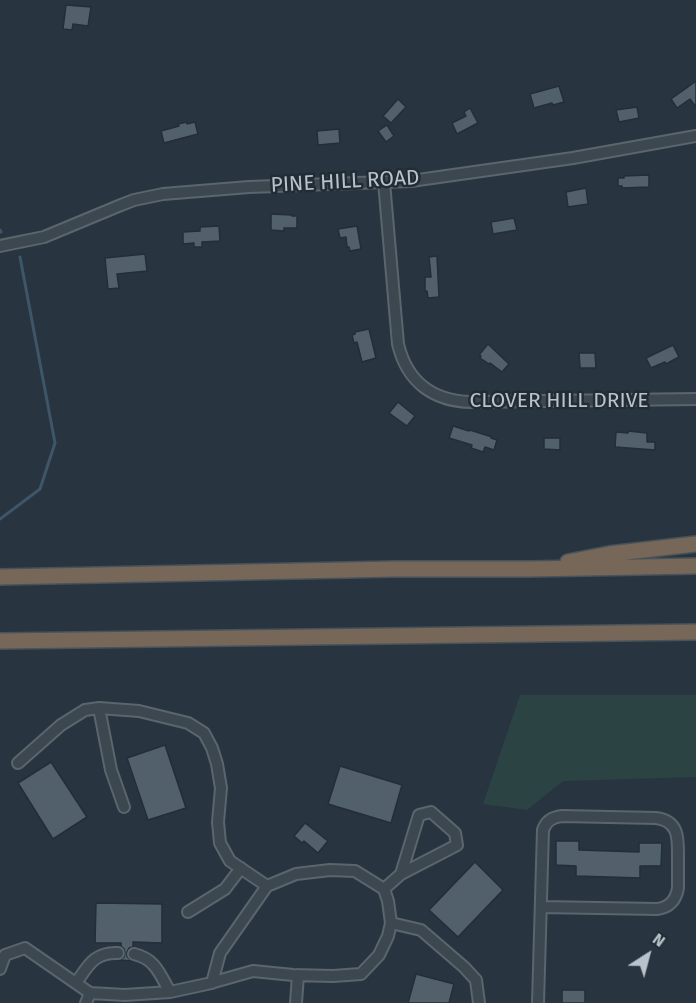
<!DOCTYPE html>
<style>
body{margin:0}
#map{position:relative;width:696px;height:1003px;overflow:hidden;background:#283540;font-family:"Fira Sans",sans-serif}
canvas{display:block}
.north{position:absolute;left:618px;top:925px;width:60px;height:60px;-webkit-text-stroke:4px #212c35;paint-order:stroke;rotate:36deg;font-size:16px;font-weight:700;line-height:24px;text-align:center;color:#b9c2ca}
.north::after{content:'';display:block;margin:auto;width:21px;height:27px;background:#b9c2ca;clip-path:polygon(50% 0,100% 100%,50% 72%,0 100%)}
</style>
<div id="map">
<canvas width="696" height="1003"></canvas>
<div class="north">N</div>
</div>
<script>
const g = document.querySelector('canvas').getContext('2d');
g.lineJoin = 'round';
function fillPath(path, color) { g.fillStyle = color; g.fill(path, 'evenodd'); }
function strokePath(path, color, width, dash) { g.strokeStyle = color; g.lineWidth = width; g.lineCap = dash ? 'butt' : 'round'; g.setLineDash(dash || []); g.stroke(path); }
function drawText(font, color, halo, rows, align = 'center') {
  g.font = font + ' "Fira Sans",sans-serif'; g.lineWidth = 5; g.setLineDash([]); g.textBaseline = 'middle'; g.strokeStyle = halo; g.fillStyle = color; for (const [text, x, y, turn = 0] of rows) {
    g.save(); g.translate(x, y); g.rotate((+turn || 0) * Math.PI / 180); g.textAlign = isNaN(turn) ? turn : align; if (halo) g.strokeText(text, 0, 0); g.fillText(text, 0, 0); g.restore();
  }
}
const green = new Path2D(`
 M520 695H696V777L563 781 527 810 483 804Z`);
const stream = new Path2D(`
 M0 230 1 232
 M0 519 40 489 55 443 20 257`);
const building = new Path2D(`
 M66 5 91 7 88 26 73 24 72 30 63 29Z
 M696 81V107L690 99 677 108 671 99Z
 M559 86 564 102 553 105 552 103 534 108 530 94Z
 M398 99 406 107 391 123 383 116Z
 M637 107 639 118 619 122 616 110Z
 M470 108 478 123 457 134 452 123 466 116 464 112Z
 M187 122V124L195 122 198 134 164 143 161 131 179 126 178 124Z
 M387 125 394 136 386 142 378 131Z
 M339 129 340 143 318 145 317 131Z
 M649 175V187L622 188V186H618V178H624V176Z
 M586 188 588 204 568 207 566 192Z
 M271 214 292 215V216H297V228H284V231L271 230Z
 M514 218 517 230 493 234 491 222Z
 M219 226 220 241 202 242V247H194V243L183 244V232L200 231V227Z
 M357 226 361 249 350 251 349 247H347L346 237 340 238 338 229Z
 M145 254 147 271 117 274 119 288 108 289 105 258Z
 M437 256 439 297 428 298 427 291H425V277H431L429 257Z
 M369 329 376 358 362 362 357 342 354 343 352 335 355 334V332Z
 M488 344 509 364 502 372 490 363 489 364 480 358 481 356 479 355Z
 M673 345 679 357 666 364 665 362 651 368 646 358Z
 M579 353H595L596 368H580Z
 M398 402 415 416 407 426 389 413Z
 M453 426 469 431 470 430 492 437 491 438 497 440 494 450 485 447 483 452 471 448 472 445 449 438Z
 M628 431 647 433V442H655V450L615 447 616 432 628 433Z
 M544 438H560V450L544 449Z
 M165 745 186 808 148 820 127 758Z
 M51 762 87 817 53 839 18 783Z
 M340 766 402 785 391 823 328 804Z
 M305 823 328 841 318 853 304 841 302 843 294 836Z
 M556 841H579V850L639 852V843H662L661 866H640V878L576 876V866L556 865Z
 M475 862 503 890 458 937 429 910Z
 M96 903 162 904V943L133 942V947L129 948 127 952V956L131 961 120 960 124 957 125 953 124 949 121 946V943H95Z
 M416 974 454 984 449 1003H408Z
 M562 990H585V1003H562Z`);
const minor = new Path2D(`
 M384 182 398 344C407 382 433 401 471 402L696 399
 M0 246 44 237 121 205 134 200 163 194 249 187 411 181 573 158 696 136
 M99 708 111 770 124 807
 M18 763 61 725 85 710 99 708 139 711 188 723 204 733 212 748 217 764 221 788 218 822 220 843 230 861 267 886 296 874 330 870 355 871 384 889 388 901 391 923 388 936 379 955 361 974 333 976 293 975 253 971 207 984 170 992 125 995 90 993
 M384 889 401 874 457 845 455 833 431 812 419 815 401 874
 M188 912 225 889 241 868
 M391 923 421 930 464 967 476 980 479 1003
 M134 954C156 959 160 975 170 992
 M0 969 5 955 25 948 90 993 86 1003
 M76 983C88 966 94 952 118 953
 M212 983 220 953 267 886
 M296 1003 298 975
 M538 1003 543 830C546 821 552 817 562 816L656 818C680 821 678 840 678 859 678 869 678 879 678 888 676 900 669 908 657 909L541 907`);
const highway = new Path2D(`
 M568 562 609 554 696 544
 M0 577 395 569H530L696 566
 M0 641 696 632`);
const streetNames = [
 ["PINE HILL ROAD",345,182,-3],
 ["CLOVER HILL DRIVE",559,401]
];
fillPath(green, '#2b4342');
strokePath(stream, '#3f5568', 3);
fillPath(building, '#51606b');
strokePath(building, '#232e37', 1.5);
strokePath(minor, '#5a656d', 14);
strokePath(highway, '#47525a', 18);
strokePath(minor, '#3c4750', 10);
strokePath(highway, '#766759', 15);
drawText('21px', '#b9c2ca', '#212c35', streetNames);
</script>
